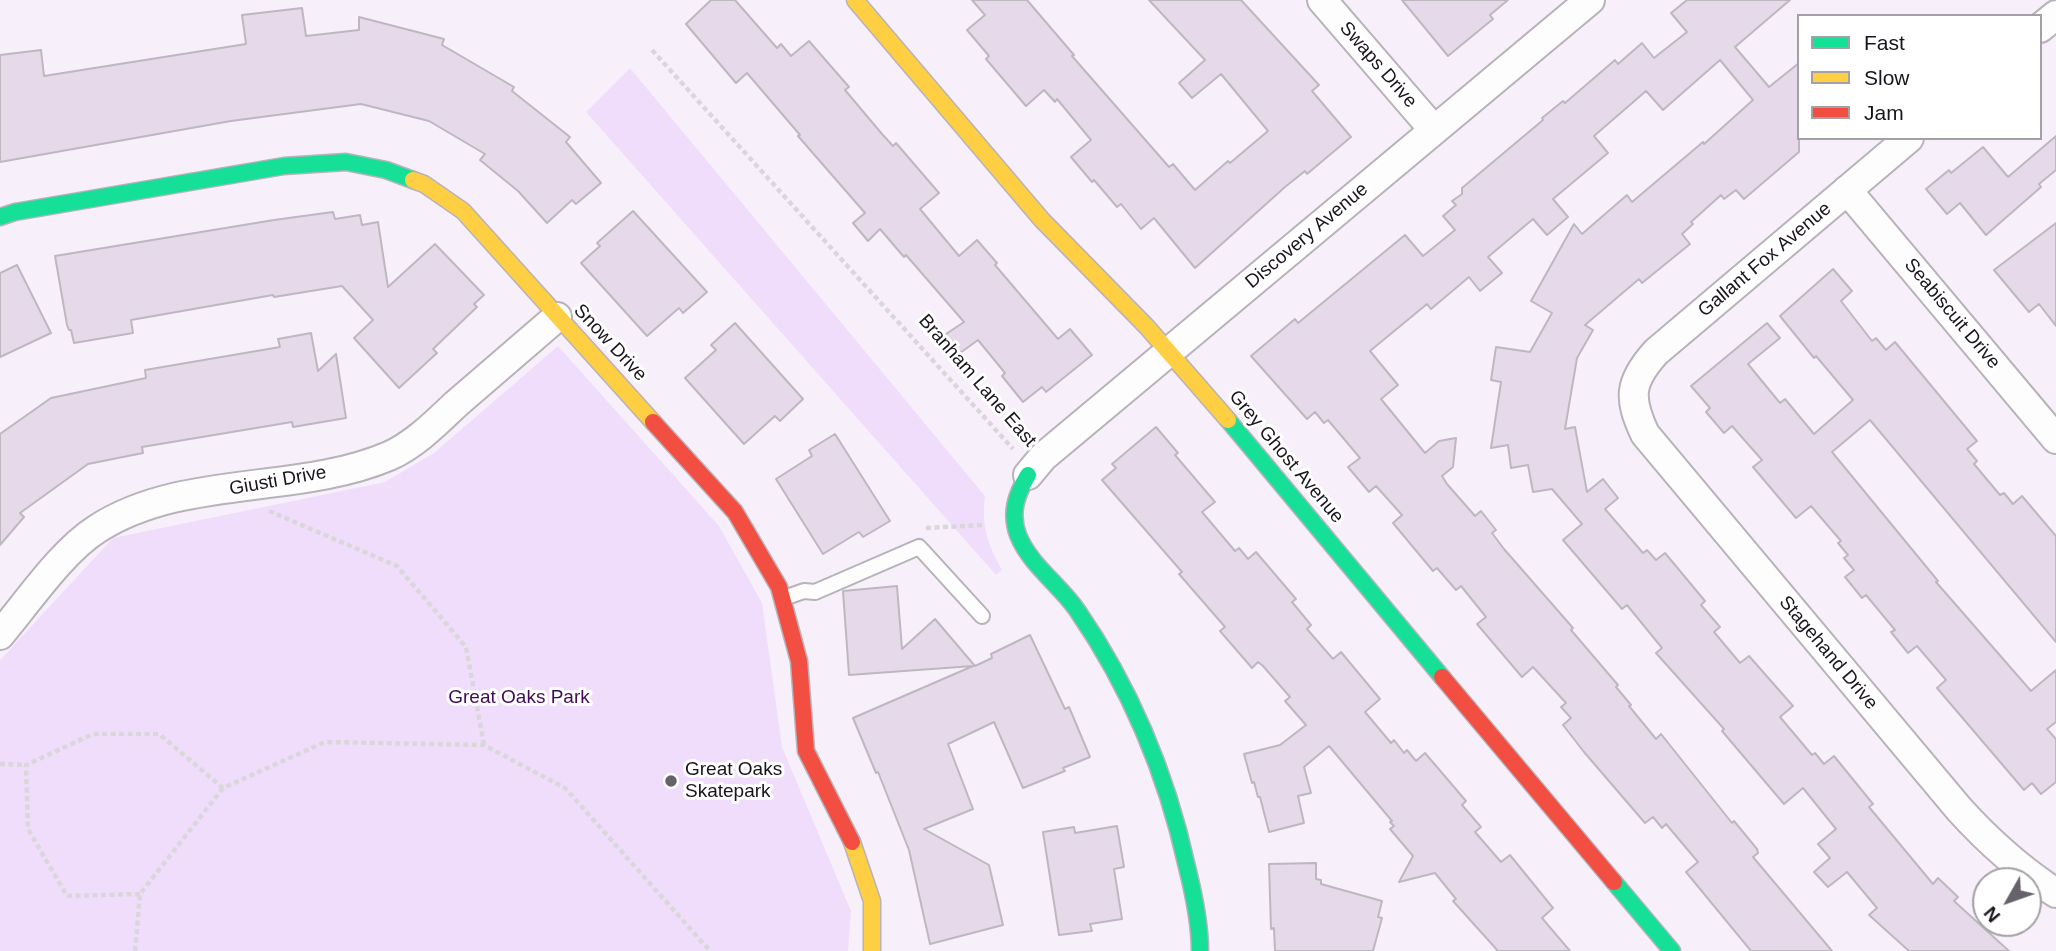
<!DOCTYPE html>
<style>
body{margin:0}
#map{position:relative;width:2056px;height:951px;overflow:hidden;background:#f7f0fa;font-family:Arial,sans-serif}
canvas{display:block}
.legend{position:absolute;left:1797px;top:14px;width:245px;height:126px;box-sizing:border-box;background:#fff;border:2px solid #a3a1a5;margin:0;padding:9px 12px;list-style:none;font-size:21px;color:#1a151d}
.legend li{display:flex;align-items:center;gap:14px;height:35px}
.legend b{width:35px;border:2px solid #a3a1a5}
.north{position:absolute;left:1972px;top:867px;width:70px;height:70px;box-sizing:border-box;background:#fff;border:2px solid #a3a1a5;border-radius:50%;rotate:230deg;font-size:19px;font-weight:700;line-height:28px;text-align:center;color:#1a151d}
.north::after{content:'';display:block;margin:auto;width:24px;height:32px;background:#67626a;clip-path:polygon(50% 0,100% 100%,50% 72%,0 100%)}
</style>
<div id="map">
<canvas width="2056" height="951"></canvas>
<ul class="legend">
<li><b style="height:9px;background:#16e098"></b>Fast</li>
<li><b style="height:9px;background:#ffcf43"></b>Slow</li>
<li><b style="height:9px;background:#f24e42"></b>Jam</li>
</ul>
<div class="north">N</div>
</div>
<script>
const g = document.querySelector('canvas').getContext('2d');
g.lineJoin = 'round';
function fillPath(path, color) { g.fillStyle = color; g.fill(path, 'evenodd'); }
function strokePath(path, color, width, dash) { g.strokeStyle = color; g.lineWidth = width; g.lineCap = dash ? 'butt' : 'round'; g.setLineDash(dash || []); g.stroke(path); }
function drawText(font, color, halo, rows, align = 'center') {
  g.font = font + ' Arial,sans-serif'; g.lineWidth = 6; g.setLineDash([]); g.textBaseline = 'middle'; g.strokeStyle = halo; g.fillStyle = color; for (const [text, x, y, turn = 0] of rows) {
    g.save(); g.translate(x, y); g.rotate((+turn || 0) * Math.PI / 180); g.textAlign = isNaN(turn) ? turn : align; if (halo) g.strokeText(text, 0, 0); g.fillText(text, 0, 0); g.restore();
  }
}
const green = new Path2D(`
 M630 68 985 496C981 525 988 545 1002 570L996 575 586 112Z
 M558 346 719 526 762 603 782 747 851 911 848 951H0V660L113 538 385 482 434 453Z`);
const building = new Path2D(`
 M711 0H735L777 48 781 44 791 56 809 41 849 87 845 90 882 134 893 146 896 143 939 193 920 209 959 256 977 240 997 263 995 265 1058 339 1070 329 1092 355 1046 392 1042 387 1023 402 1002 376 1005 373 978 340 956 356 943 336 964 322 906 255 904 257 880 229 868 241 853 223 865 213 798 136 800 135 747 73 736 83 686 24Z
 M972 0H1027L1074 55 1072 56 1169 167 1173 164 1195 190 1228 161 1230 163 1268 131 1221 74 1192 98 1179 83 1205 60 1149 0H1241L1319 85 1312 91 1351 137 1307 174 1305 171 1285 187 1195 268 1154 218 1141 229 1121 204 1117 207 1094 180 1092 182 1071 157 1091 140 1057 99 1055 102 1044 90 1026 106 986 59 989 56 967 30 985 15Z
 M1402 0H1508L1490 15 1493 19 1448 56Z
 M1687 0H1790L1735 47 1769 87 1799 63V152L1744 199 1736 190 1724 199 1721 195 1691 222 1693 224 1682 234 1690 244 1642 283 1639 279 1585 325 1593 330 1577 358 1565 429 1575 427 1587 492 1603 479 1618 498 1605 509 1643 553 1647 550 1656 560 1665 553 1705 601 1701 605 1720 627 1714 632 1740 663 1749 656 1793 706 1780 717 1812 755 1815 753 1824 764 1834 756 1873 804 1869 807 1933 884 1938 878 1958 897 1954 901 2009 951H1909L1869 915 1877 908 1847 872 1828 887 1814 872 1830 858 1818 844 1836 829 1803 788 1784 804 1722 731 1724 729 1656 653 1662 648 1627 605 1622 609 1563 540 1582 524 1552 489 1533 492 1528 465 1511 468 1508 445 1491 448 1501 382 1491 380 1496 347 1530 352 1552 313 1531 301 1574 224 1582 234 1627 195 1632 202 1703 142 1704 144 1753 100 1720 60 1663 110 1646 91 1594 136 1608 153 1553 199 1568 217 1547 235 1533 219 1488 257 1502 273 1480 291 1469 277 1431 309 1427 304 1370 351 1398 385 1381 399 1425 453 1439 441 1456 438 1453 467 1442 476 1447 484 1475 516 1481 511 1496 530 1492 533 1504 549 1573 628 1571 630 1618 685 1616 687 1631 705 1629 706 1656 739 1661 734 1732 823 1734 821 1757 849 1758 853 1753 857 1832 951H1751L1686 872 1698 862 1666 824 1662 828 1653 817 1645 823 1584 752 1563 725 1571 718 1561 707 1566 703 1533 667 1522 677 1477 624 1486 617 1461 586 1456 590 1437 568 1433 571 1393 523 1402 515 1376 486 1369 492 1348 467 1360 458 1328 420 1324 423 1315 412 1307 419 1251 356 1295 319 1298 323 1405 235 1423 256 1455 230 1443 216 1456 205 1452 201 1462 194V188L1543 120 1542 118 1563 101 1565 103 1615 60 1618 64 1642 43 1654 58 1687 32 1671 13Z
 M302 8 306 36 359 30V17L444 39 442 45 514 87 512 91 570 137 566 142 601 183 576 204 572 200 547 223 518 191 480 160 485 154 429 121 361 104 231 121 0 162V55L41 50 44 76 246 44 242 15Z
 M2056 136V170L2039 184 2041 187 1986 235 1960 203 1947 214 1926 189 1949 170 1951 173 1983 147 2008 177Z
 M633 211 707 292 683 313 679 308 647 336 581 263 600 246 597 243Z
 M333 212 335 219 360 215 362 225 378 222 388 287 435 244 484 295 474 304 477 307 433 349 437 353 399 388 354 338 373 320 342 286 274 297 273 295 131 320 133 333 74 343 71 330H69L67 325 55 256 274 220Z
 M2056 223V326L2039 304 2029 312 1994 270Z
 M17 265 51 333 0 357V273Z
 M1833 269 1852 291 1841 301 1872 341 1876 338 1886 350 1895 342 1977 441 1967 449 1977 461 1974 464 2000 495 2004 493 2013 504 2022 496 2056 536V642L1870 420 1832 452 1938 581 1936 582 2031 691 2056 670V722L2047 729 2056 739V782L2041 794 2032 783 2024 790 1937 688 1946 680 1917 646 1908 653 1891 632 1895 630 1866 595 1862 598 1845 577 1854 570 1844 558 1848 555 1838 543 1841 541 1811 506 1796 518 1753 467 1762 460 1732 426 1724 433 1706 412 1710 408 1691 386 1767 323 1780 338 1748 364 1780 403 1785 399 1814 434 1853 400 1816 356 1814 358 1780 316Z
 M735 323 803 399 780 421 775 416 744 444 685 378 716 350 711 345Z
 M311 333 318 371 336 354 346 418 293 427 292 422 142 447 143 453 88 464 20 513 24 517 0 545V434L51 398 146 378 145 370 280 347 278 339Z
 M1156 427 1178 453 1175 455 1215 502 1202 512 1235 551 1239 548 1248 559 1256 552 1296 599 1292 602 1311 625 1307 629 1333 659 1341 652 1380 699 1365 712 1391 743 1394 740 1404 753 1407 750 1416 761 1425 753 1466 801 1462 805 1481 827 1475 832 1501 862 1510 855 1553 908 1542 918 1570 951H1498L1453 901 1456 899 1435 873 1399 882 1413 856 1390 829 1394 826 1390 822 1392 821 1329 746 1304 767 1311 793 1298 796 1304 823 1269 832 1260 797H1258L1254 782 1252 783 1244 754 1280 745 1306 725 1285 701 1290 697 1263 666 1258 662 1252 668 1220 631 1225 627 1179 574 1182 572 1102 480 1116 468 1112 464Z
 M835 434 890 521 863 537 859 532 823 554 776 479 812 456 809 450Z
 M897 586 902 649 935 619 975 666 992 658 991 654 1030 635 1065 709 1069 707 1090 757 1063 768 1065 771 1023 788 994 722 948 744 973 809 924 829 989 865 1003 925 930 944 909 850 878 772 876 773 853 718 973 666 849 675 843 591Z
 M1117 826 1124 867 1114 869 1122 919 1090 924 1092 931 1059 935 1043 832 1074 827 1075 833Z
 M1316 863V879L1321 880V884L1382 901 1378 917 1382 918 1373 951H1275L1274 928 1271 929 1269 864Z`);
const path = new Path2D(`
 M652 50 1013 449
 M269 511 397 566 466 647 484 745
 M926 528 983 525
 M0 764 26 765
 M140 894 67 896 28 829 26 765 93 734H159L223 788
 M135 951 140 894 223 788 325 742 484 745 565 788 710 951`);
const lane = new Path2D(`
 M784 598 804 591 815 592 919 547 982 616`);
const street = new Path2D(`
 M1322 0 1434 130
 M2040 28 2056 15
 M1909 138 1656 352C1629 382 1628 398 1645 434L1959 809C1988 841 2019 869 2056 893
 M1847 190 2056 439
 M1028 475 1043 457 1590 0
 M0 635C27 603 62 551 97 529 182 474 298 495 389 456 414 445 436 423 456 404 490 375 523 346 557 317`);
const fast = new Path2D(`
 M0 217 15 212 284 166 346 162 386 170 413 180
 M1228 420 1442 677
 M1028 475C1016 495 1010 513 1018 535 1030 565 1059 584 1077 610 1130 687 1167 776 1187 867 1194 895 1200 923 1200 951
 M1614 882 1672 951`);
const slow = new Path2D(`
 M855 0 1042 220 1147 327 1228 420
 M413 180 424 184 463 211 653 422
 M852 842 872 901V951`);
const jam = new Path2D(`
 M653 422 735 512 779 587 799 661 806 751 852 842
 M1442 677 1614 882`);
const markers = [
 [671,781,7,"#67626a"]
];
const streetNames = [
 ["Swaps Drive",1378,65,49],
 ["Discovery Avenue",1307,236,-40],
 ["Gallant Fox Avenue",1765,260,-40],
 ["Seabiscuit Drive",1952,314,50],
 ["Snow Drive",610,343,47],
 ["Branham Lane East",977,381,49],
 ["Grey Ghost Avenue",1286,457,50],
 ["Giusti Drive",278,481,-10],
 ["Stagehand Drive",1828,653,50]
];
const parkNames = [
 ["Great Oaks Park",519,698]
];
const poiNames = [
 ["Great Oaks",685,770],
 ["Skatepark",685,792]
];
fillPath(green, '#f0ddfb');
fillPath(building, '#e5d9ea');
strokePath(building, '#bdb8c0', 2);
strokePath(lane, '#b8b2ba', 18);
strokePath(street, '#b8b2ba', 32);
strokePath(fast, '#b8b2ba', 19);
strokePath(slow, '#b8b2ba', 19);
strokePath(jam, '#b8b2ba', 19);
strokePath(path, '#d9d7da', 4.5, [5, 3.5]);
strokePath(lane, '#fefdfe', 14);
strokePath(street, '#fefdfe', 28);
strokePath(fast, '#16e098', 16);
strokePath(slow, '#ffcf43', 16);
strokePath(jam, '#f24e42', 16);
for (const [x, y, r, color] of markers) { const dot = new Path2D(); dot.arc(x, y, r, 0, 2 * Math.PI); g.fillStyle = color; g.fill(dot); strokePath(dot, '#fff', 2.5); }
drawText('19px', '#1a151d', '#fff', streetNames);
drawText('19px', '#400c55', '#fff', parkNames);
drawText('19px', '#1a151d', '#fff', poiNames, 'left');
</script>
